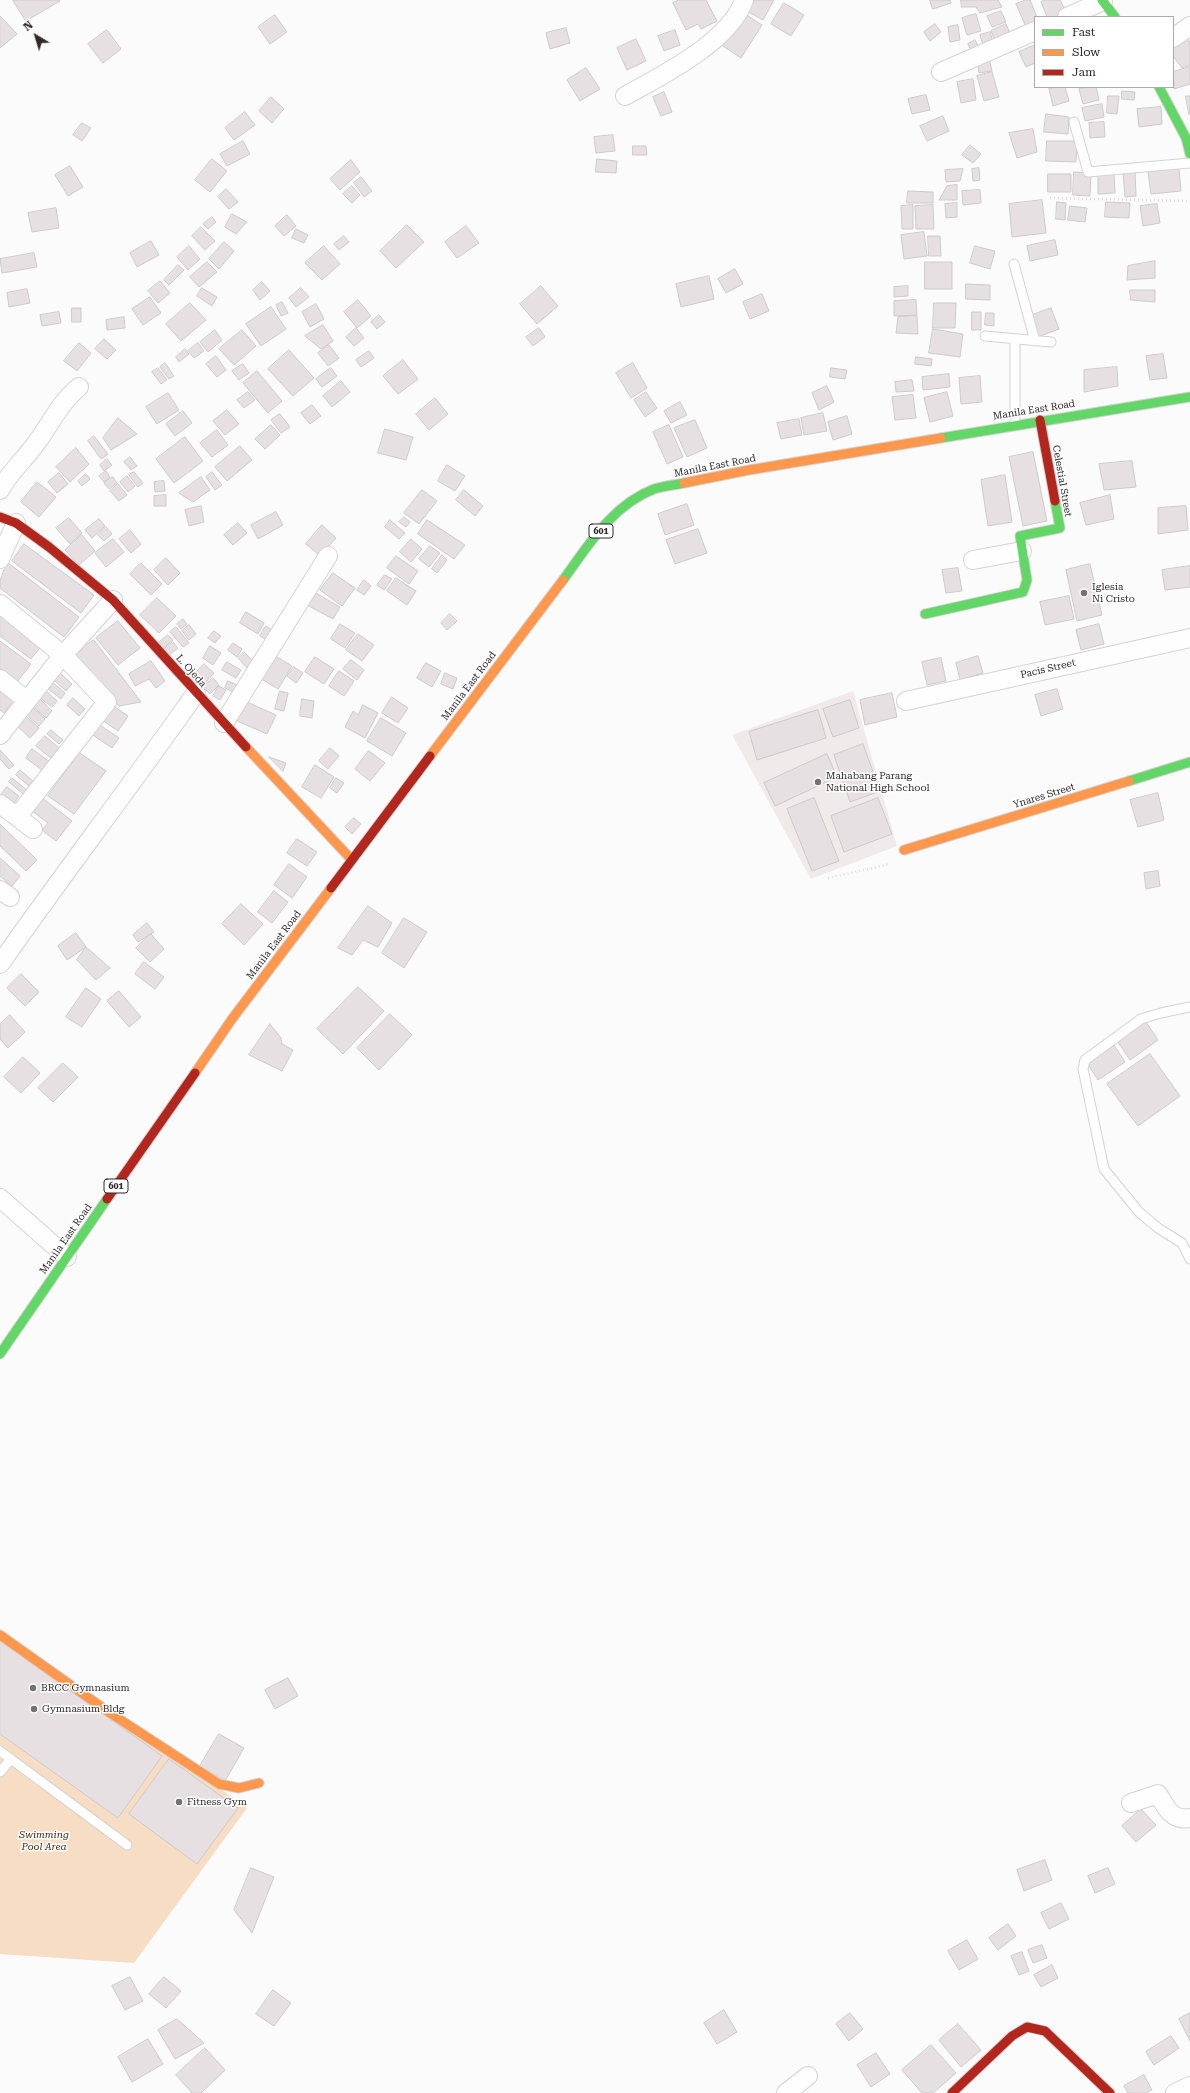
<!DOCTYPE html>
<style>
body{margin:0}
#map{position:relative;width:1190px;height:2093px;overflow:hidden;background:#fcfbfb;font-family:"Roboto Serif",serif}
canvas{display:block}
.legend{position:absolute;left:1034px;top:16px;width:140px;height:72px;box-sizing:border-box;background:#fff;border:1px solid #aca9a9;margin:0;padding:5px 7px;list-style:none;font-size:12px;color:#2f2929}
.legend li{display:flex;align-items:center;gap:8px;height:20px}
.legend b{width:20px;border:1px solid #aca9a9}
.north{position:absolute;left:16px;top:16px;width:40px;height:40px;-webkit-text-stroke:3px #fff;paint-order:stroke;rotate:322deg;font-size:11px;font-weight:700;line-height:16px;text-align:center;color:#2f2929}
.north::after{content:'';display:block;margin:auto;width:14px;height:18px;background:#2f2929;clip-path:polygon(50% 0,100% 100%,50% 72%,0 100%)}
</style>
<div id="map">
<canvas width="1190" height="2093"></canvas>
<ul class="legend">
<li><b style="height:5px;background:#63d668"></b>Fast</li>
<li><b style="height:5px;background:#ff974d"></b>Slow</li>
<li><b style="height:5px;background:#b3261e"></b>Jam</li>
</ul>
<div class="north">N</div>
</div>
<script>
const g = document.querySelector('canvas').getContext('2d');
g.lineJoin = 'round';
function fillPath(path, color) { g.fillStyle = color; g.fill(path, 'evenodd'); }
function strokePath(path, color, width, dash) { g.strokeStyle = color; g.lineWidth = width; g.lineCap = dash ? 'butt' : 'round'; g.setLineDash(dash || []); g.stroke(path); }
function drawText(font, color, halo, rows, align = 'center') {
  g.font = font + ' "Roboto Serif",serif'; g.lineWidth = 3; g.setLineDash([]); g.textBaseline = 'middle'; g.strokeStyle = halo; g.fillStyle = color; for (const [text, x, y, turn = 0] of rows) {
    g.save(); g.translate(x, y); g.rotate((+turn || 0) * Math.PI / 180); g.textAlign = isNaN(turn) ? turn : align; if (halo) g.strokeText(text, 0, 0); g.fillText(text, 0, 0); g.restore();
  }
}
const built = new Path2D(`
 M853 691 897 846 811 879 732 735Z`);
const green = new Path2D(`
 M0 1631 247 1808 134 1963 0 1954Z`);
const building = new Path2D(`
 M13 0H59L60 1 26 21Z
 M679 0H706L717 21 701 29 698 24 686 30 673 3Z
 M751 0H774L763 20 745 10Z
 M930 0H950L951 3 933 9Z
 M961 0H998L1002 7 980 13 976 7H962Z
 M1026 0H1030L1037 17H1035V26L1027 29 1016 4Z
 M1045 0H1060L1066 12 1055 17H1047L1041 2Z
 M784 3 804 15 791 36 771 24Z
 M1001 11 1006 22 992 27 987 16Z
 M745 14 762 25 741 58 723 46Z
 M976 14 981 31 967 35 962 18Z
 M275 15 287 32 270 44 258 27Z
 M0 16 17 34 0 48Z
 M935 24 941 32 930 41 924 32Z
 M1006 24 1011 35 995 41 991 31Z
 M958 25 960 40 950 42 948 27Z
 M566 28 570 43 550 49 546 33Z
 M107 30 121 49 103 63 88 44Z
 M675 30 680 45 664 51 658 36Z
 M990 32 993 42 983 45 980 35Z
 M1183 33 1190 42V65L1182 68 1173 56V40Z
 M636 39 646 61 627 70 617 48Z
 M975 40 979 47 971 51 968 44Z
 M1035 45V63L1026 67 1019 52Z
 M989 58 992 71 979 73 977 60Z
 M1190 67V84L1174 89 1173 72Z
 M586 68 600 89 580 101 567 80Z
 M992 72 999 97 984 101 977 76Z
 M973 79 976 100 961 103 957 82Z
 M1057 87H1065L1069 101 1053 106 1049 89Z
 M1090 87H1096L1099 100 1083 104 1079 89Z
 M1122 91 1135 92 1134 100 1122 99Z
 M664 92 672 112 661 116 653 97Z
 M926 95 930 110 912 114 908 99Z
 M1108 96H1119L1117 114 1107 113Z
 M1186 96H1190V114H1189Z
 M271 97 284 109 272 123 259 111Z
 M1102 104 1104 117 1085 121 1082 108Z
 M1161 107 1162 124 1139 127 1137 109Z
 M245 112 255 125 234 140 225 128Z
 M1046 114 1069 117 1068 134 1044 132Z
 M943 116 949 131 927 141 920 126Z
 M1104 122 1105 137 1090 138 1089 123Z
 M82 123 91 128 82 141 73 135Z
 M1033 129 1037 152 1017 158 1009 133Z
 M613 135 615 151 596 153 594 137Z
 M243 141 250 154 227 166 220 154Z
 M1047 141H1077L1076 162 1046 161Z
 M970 145 981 154 973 163 962 155Z
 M633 146H646L647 155H633Z
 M212 159 227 171 210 192 195 180Z
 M597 159 617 161 616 173 596 172Z
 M351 160 360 172 340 190 330 179Z
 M70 166 83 187 68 196 55 175Z
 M979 168 980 180 973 181 972 169Z
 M1179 168 1181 191 1151 194 1148 172Z
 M963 169 960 181 946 182 945 170Z
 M1135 170 1136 196 1125 197 1123 171Z
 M1074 172 1091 173 1090 196 1073 195Z
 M1114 173 1115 193 1098 194V174Z
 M1048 174H1071V192H1048Z
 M361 177 372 191 364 197 354 183Z
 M957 185V200H939L947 186Z
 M352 186 360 195 352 203 343 194Z
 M226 189 238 202 229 209 218 197Z
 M980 190 981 203 963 205 962 191Z
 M908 191 933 192V203H907Z
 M1042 200 1046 233 1012 237 1009 204Z
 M1057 202 1066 203 1065 220 1056 219Z
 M1106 202 1130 203 1129 218 1105 217Z
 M957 203V217L946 218 945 204Z
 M1157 204 1160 223 1143 226 1140 206Z
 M913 205V229H902L901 206Z
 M933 205 934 229H916L915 206Z
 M1070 206 1087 208 1085 222 1068 220Z
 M56 208 59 228 32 232 28 213Z
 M232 214 247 222 236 234 225 227Z
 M287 215 296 226 284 236 275 226Z
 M212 217 216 222 208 229 203 224Z
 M407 225 424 242 396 268 380 251Z
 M466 226 479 243 457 258 445 242Z
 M201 227 215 241 205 250 192 236Z
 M296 229 308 235 304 243 292 238Z
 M924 232 927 256 904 259 901 235Z
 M344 236 349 242 339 250 334 244Z
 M928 236H940L941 256H929Z
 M1055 240 1058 255 1030 261 1027 246Z
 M151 241 159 255 137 267 130 253Z
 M224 242 234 251 219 269 209 259Z
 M189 246 200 259 188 270 177 257Z
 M324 246 340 264 322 280 305 263Z
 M975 246 995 251 990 269 970 263Z
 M34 253 37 267 2 273 0 259Z
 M1155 261V278L1127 280 1128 266Z
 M207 262 217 272 199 287 190 277Z
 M925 262H952V289H925Z
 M178 265 184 270 169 285 164 280Z
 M735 269 743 284 726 293 718 279Z
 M709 276 714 299 681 307 676 284Z
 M160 281 170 293 158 303 148 291Z
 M262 282 270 291 260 300 253 290Z
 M966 284 990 285V300L966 299Z
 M541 286 558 306 537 324 520 304Z
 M908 286V296L894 297V287Z
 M202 288 217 297 212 306 197 296Z
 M301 288 309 297 296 307 289 298Z
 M27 289 30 303 9 307 7 293Z
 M1130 290H1155V302L1131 300Z
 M762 294 769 311 750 319 743 302Z
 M150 297 161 313 143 325 132 309Z
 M358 300 371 316 357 328 344 312Z
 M916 300 917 315 894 316V301Z
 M282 302 288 313 281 316 276 305Z
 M190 303 206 320 181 341 166 324Z
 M934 303H956L955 328H933Z
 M316 304 324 319 310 327 302 312Z
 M271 307 286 329 261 346 246 324Z
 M72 308H81V322H72Z
 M1051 308 1059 329 1038 337 1030 316Z
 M59 312 61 323 42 326 40 315Z
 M972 312H981V330H972Z
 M986 313H994V326L985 325Z
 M379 315 385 322 377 329 371 322Z
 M917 316 918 334 896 333 898 317Z
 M124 317 125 328 107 330 106 320Z
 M323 325 333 341 321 349 305 336Z
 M356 328 364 338 354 346 346 337Z
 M539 328 545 337 533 346 526 337Z
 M933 329 963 334 960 357 929 353Z
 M215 330 222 340 208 352 200 342Z
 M242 330 256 346 234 365 219 349Z
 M104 339 116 350 107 359 95 349Z
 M79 343 91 353 77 371 64 361Z
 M198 343 204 351 194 358 188 351Z
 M329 345 339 358 328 366 318 353Z
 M185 349 189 354 179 362 176 357Z
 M289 350 314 378 293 396 268 369Z
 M369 351 374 358 361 367 356 360Z
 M1163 354 1167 378 1150 380 1146 356Z
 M216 356 226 370 217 377 206 364Z
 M916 357 932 359 931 366 915 364Z
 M403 360 418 379 398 394 383 376Z
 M165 363 174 376 169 379 160 367Z
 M633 363 647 388 631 398 616 373Z
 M243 364 249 373 239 380 232 371Z
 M1117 367 1118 386 1084 392V370Z
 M158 368 167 380 161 384 152 372Z
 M331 368 337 376 322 387 316 379Z
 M831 368 847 370 845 379 830 377Z
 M257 371 282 401 268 413 243 383Z
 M949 374 950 387 923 390 922 377Z
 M980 376 982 402 961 404 959 378Z
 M912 380 914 391 896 392 895 382Z
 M341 381 350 392 332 407 323 396Z
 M827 386 834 402 819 410 812 393Z
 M248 392 255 400 244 408 237 400Z
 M646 392 657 408 645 417 634 400Z
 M947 392 953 416 930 422 924 398Z
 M168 393 179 410 157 424 146 407Z
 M913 395 916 418 895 420 892 397Z
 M435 398 448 414 429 430 416 414Z
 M680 402 687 415 671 423 664 411Z
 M312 405 321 416 310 424 301 413Z
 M227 410 239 424 225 435 213 421Z
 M183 411 192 423 175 436 166 424Z
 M823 413 827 431 804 435 801 418Z
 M280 414 290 427 281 433 271 420Z
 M847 416 852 434 833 440 828 422Z
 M118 418 137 434 111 450 103 438Z
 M799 419 802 435 781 439 777 423Z
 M695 420 707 448 687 457 674 428Z
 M271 425 280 435 265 449 255 439Z
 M669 425 683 457 667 464 653 432Z
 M385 429 413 437 406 460 378 453Z
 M217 430 228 445 212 457 200 443Z
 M94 436 108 454 101 459 88 441Z
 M185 437 203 461 174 483 156 459Z
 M240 446 252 460 227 481 215 467Z
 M76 448 89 464 70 482 56 467Z
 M1033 452 1047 521 1023 526 1009 457Z
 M130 457 137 466 131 470 124 462Z
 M107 459 112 465 104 471 100 465Z
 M1132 461 1136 487 1104 490 1099 464Z
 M447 465 465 476 455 491 438 481Z
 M106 471 110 477 104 482 99 476Z
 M134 472 143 483 138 487 129 475Z
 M212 472 222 485 215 490 206 477Z
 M59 473 68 484 57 493 48 482Z
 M86 474 90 479 82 486 78 481Z
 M1005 475 1012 522 988 526 981 480Z
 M127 476 135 486 128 492 120 482Z
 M113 477 117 483 109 489 104 483Z
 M201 477 210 490 193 502 179 493Z
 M164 481 165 491 155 492 154 482Z
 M37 482 56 497 39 517 21 502Z
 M118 484 127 495 119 501 110 491Z
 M422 490 437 501 419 524 404 513Z
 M464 490 483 506 475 516 456 500Z
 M166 495V506H154V496Z
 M1110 495 1114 519 1086 525 1080 503Z
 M687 504 694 525 665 535 658 514Z
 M201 506 204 522 189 526 185 510Z
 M1186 506 1188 530 1158 534V508Z
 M276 512 283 525 258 539 251 525Z
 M404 517 410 522 406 527 399 522Z
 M69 518 82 533 70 544 56 528Z
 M99 519 105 526 92 538 85 530Z
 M390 520 405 533 399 539 385 527Z
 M427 520 465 545 454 559 418 534Z
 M238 523 247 533 233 545 224 535Z
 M322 525 336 538 320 556 306 544Z
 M106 527 112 534 104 541 98 535Z
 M698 529 707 553 675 564 666 540Z
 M130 530 141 544 131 553 119 539Z
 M82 535 95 551 79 565 65 550Z
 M113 539 124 552 106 567 95 553Z
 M411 539 422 549 411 562 400 552Z
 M24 544 94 595 81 613 12 561Z
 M430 546 440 553 429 567 419 559Z
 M442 555 447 560 437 573 432 569Z
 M396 556 418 571 409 584 387 568Z
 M166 558 180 573 168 585 154 570Z
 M7 562 79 617 64 637 0 588V581Z
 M141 563 162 584 151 595 130 574Z
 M1090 564 1102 615 1077 621 1066 570Z
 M1190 566V587L1165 590 1162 570Z
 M958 568 962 591 946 593 942 570Z
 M333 573 355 588 342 606 320 590Z
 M385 575 392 579 384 590 377 585Z
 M396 578 416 591 407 605 387 591Z
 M364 580 371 586 364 595 357 590Z
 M314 592 340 607 333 619 307 605Z
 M1069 596 1074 619 1045 625 1040 602Z
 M157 598 176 616 159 633 140 615Z
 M0 612 43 644 31 659 0 636Z
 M246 612 264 623 258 634 240 623Z
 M450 614 457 621 447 630 441 623Z
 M183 619 187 624 181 629 177 624Z
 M118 621 140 648 118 665 96 638Z
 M340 624 355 633 345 648 331 639Z
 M1099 624 1104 644 1081 650 1076 630Z
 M189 625 196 634 189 640 182 631Z
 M266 626 278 634 272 643 260 636Z
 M176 627 189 643 183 647 170 632Z
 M214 631 221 636 215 643 208 638Z
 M358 634 374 645 362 661 346 650Z
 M168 635 173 640 162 649 158 643Z
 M94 640 141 702 119 706 73 654Z
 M0 641 31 664 17 682 0 669Z
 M173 642 178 648 168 656 163 650Z
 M233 643 242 649 237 657 228 650Z
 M210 646 221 653 213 665 203 658Z
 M244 652 254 662 248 669 238 658Z
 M272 654 292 666 278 689 258 677Z
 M978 656 983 673 960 680 956 663Z
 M315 657 334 669 324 684 305 672Z
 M941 658 946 681 927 685 922 662Z
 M351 660 364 670 357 680 343 669Z
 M151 661 165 681 156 688 149 679 135 686 129 674Z
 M227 662 241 670 236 678 222 670Z
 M426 663 441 671 432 687 417 678Z
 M204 664 214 673 199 690 189 680Z
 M294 667 303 673 296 683 287 676Z
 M339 671 354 681 344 696 329 686Z
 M60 673 72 684 66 691 54 680Z
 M445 673 457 678 453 689 441 684Z
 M213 678 219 685 210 694 203 687Z
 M51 681 65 693 61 699 46 687Z
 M228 681 237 685 233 692 225 688Z
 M0 685 16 697 4 713 0 710Z
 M219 686 226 690 220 700 213 696Z
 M1057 689 1063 709 1041 716 1035 695Z
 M45 690 57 701 52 707 39 697Z
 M280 691 288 693 284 711 275 709Z
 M892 693 897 717 865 725 860 700Z
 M38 697 52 711 46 718 31 705Z
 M392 697 408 708 398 723 382 713Z
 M73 698 85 709 79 716 67 705Z
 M302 699 314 701 312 718 300 716Z
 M850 700 859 728 833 737 823 709Z
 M247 702 276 715 267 734 237 721Z
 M112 705 128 716 118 731 102 720Z
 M363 705 378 713 365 738 345 727 353 711 358 715Z
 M31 706 45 719 39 726 25 713Z
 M818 710 826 738 757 760 749 732Z
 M25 715 39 728 30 738 16 725Z
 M381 718 406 733 392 756 367 741Z
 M100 725 119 738 112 748 93 735Z
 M51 730 63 740 59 744 47 734Z
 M45 736 59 748 51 758 36 746Z
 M863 744 880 791 850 802 834 755Z
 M330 748 339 756 328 769 319 761Z
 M32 749 50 762 43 771 26 758Z
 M0 750 14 765 9 769 0 759Z
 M369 751 385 763 370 781 355 769Z
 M80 753 106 771 74 814 48 796Z
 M827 754 837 777 775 806 764 783Z
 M269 757 286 763 283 771Z
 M315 765 334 777 321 798 302 787Z
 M20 770 33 781 29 786 16 775Z
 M12 778 27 790 23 794 9 782Z
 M336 778 344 783 337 793 330 788Z
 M7 787 19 796 12 806 0 796Z
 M1158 793 1164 820 1138 827 1130 800Z
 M41 797 72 821 56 841 42 830 48 823 31 810Z
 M814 798 839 861 812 871 787 809Z
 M878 798 892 834 844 852 831 816Z
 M354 818 361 824 352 834 345 827Z
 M0 824 37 860 26 871 0 846Z
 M297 839 317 852 307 866 287 853Z
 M0 858 20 876 12 886 0 876Z
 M289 864 307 877 292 898 274 885Z
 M1158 871 1160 886 1146 889 1144 873Z
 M274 891 288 902 272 923 258 912Z
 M241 904 263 924 244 945 222 924Z
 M368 906 392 923 378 947 363 940 352 955 338 948Z
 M404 918 427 932 404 968 382 953Z
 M147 923 154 932 138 942 133 935Z
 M76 933 86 947 67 960 58 946Z
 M151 934 164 949 150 962 136 948Z
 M86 947 110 968 96 980 77 960Z
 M144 962 164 977 155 989 135 974Z
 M21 974 39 992 25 1006 7 988Z
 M358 987 384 1011 343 1054 317 1029Z
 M86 988 101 999 82 1027 66 1017Z
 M119 991 141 1017 129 1027 107 1001Z
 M390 1014 412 1035 379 1070 357 1048Z
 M10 1015 25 1032 8 1048 0 1039V1024Z
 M1146 1022 1158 1040 1130 1060 1118 1042Z
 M270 1024 281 1038 282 1044 293 1050 282 1071 249 1055Z
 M1114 1045 1125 1062 1098 1080 1087 1063Z
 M1150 1054 1180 1096 1138 1126 1107 1084Z
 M23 1057 40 1073 21 1093 4 1077Z
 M63 1063 78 1077 53 1102 38 1088Z
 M0 1641 162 1756 118 1818 0 1734Z
 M288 1678 298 1696 275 1709 265 1690Z
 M219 1734 244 1748 225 1781 200 1766Z
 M169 1759 238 1808 197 1864 129 1814Z
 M1141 1809 1156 1825 1136 1842 1122 1826Z
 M1045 1860 1052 1880 1024 1891 1017 1870Z
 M251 1868 274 1877 252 1933 234 1910Z
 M1108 1868 1115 1884 1095 1893 1088 1876Z
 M1061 1903 1069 1919 1049 1929 1041 1913Z
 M1008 1924 1016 1936 998 1950 989 1938Z
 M967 1940 978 1959 959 1970 948 1951Z
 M1042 1945 1047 1958 1033 1963 1028 1950Z
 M1022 1952 1029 1971 1019 1975 1011 1956Z
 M1052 1965 1058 1978 1041 1987 1034 1975Z
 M130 1977 143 2001 125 2010 112 1986Z
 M164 1977 181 1991 166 2008 149 1994Z
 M273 1990 291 2003 274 2026 256 2014Z
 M724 2010 737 2032 717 2044 704 2023Z
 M850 2013 863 2029 849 2041 836 2024Z
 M1190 2013V2041L1179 2019Z
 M177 2019 204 2043 175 2059 158 2030Z
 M958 2024 981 2050 961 2067 939 2040Z
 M1171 2036 1179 2048 1154 2065 1146 2052Z
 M148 2039 163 2064 132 2082 118 2057Z
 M931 2045 956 2073 933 2093H922L902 2070Z
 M205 2048 225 2070 201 2093H192L176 2075Z
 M876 2053 890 2074 871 2087 857 2065Z
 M1144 2075 1152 2090 1146 2093H1128L1124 2086Z`);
const path = new Path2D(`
 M1050 198 1190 201
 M828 878 890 864`);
const lane = new Path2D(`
 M1074 122 1088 172 1190 163
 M1014 264 1035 341
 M985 336 1051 342
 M1015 339V425
 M1190 1007 1161 1013 1141 1019 1085 1060 1083 1069 1104 1169 1139 1212 1158 1228 1182 1243 1190 1259
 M0 1751 127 1845
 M0 1772 11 1759`);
const street = new Path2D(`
 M1067 17 1103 1
 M1173 38 1190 26
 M941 72 1035 31
 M625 96C661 76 730 42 744 0
 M0 490C9 473 23 461 34 446 50 426 59 403 79 387
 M0 559 16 523
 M973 560 1022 551
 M0 604 63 655 107 702 17 817
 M0 679 26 700
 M906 701 1190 638
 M224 723 328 556
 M0 735 63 655 113 600
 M0 804 33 829
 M0 890 10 897
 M0 964C64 873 132 784 196 693
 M0 1198 67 1257
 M1131 1803 1158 1794C1167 1808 1171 1821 1190 1818
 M786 2093 808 2076
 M1175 2093 1190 2086`);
const fast = new Path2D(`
 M1102 0 1115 17
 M1159 87 1186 138 1190 154
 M941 438 1190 397
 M563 580C588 546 612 505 654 489 663 486 675 485 684 483
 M925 614 1023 592 1027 580 1020 536 1060 528 1055 501
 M1129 781 1190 762
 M0 1354 107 1199`);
const slow = new Path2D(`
 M684 483 749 470 941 438
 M246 747 351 859
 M430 756 563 580
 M904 850 1129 781
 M195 1073 232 1019 331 888
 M0 1635 110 1713 219 1784 239 1788 259 1783`);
const jam = new Path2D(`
 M1040 420 1055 501
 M0 517 16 523 49 547 113 600 246 747
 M331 888 430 756
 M107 1199 195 1073
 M952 2093 1012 2036 1027 2027 1045 2031 1110 2093`);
const markers = [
 [1084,593,4,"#777272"],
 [818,782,4,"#777272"],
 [33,1688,4,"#777272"],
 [34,1709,4,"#777272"],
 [179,1802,4,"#777272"]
];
const shields = [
 [601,531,24],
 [116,1186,24]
];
const shieldNames = [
 ["601",601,531],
 ["601",116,1186]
];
const streetNames = [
 ["Manila East Road",1034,410,-9],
 ["Manila East Road",715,466,-11],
 ["Celestial Street",1062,481,80],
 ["Pacis Street",1048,669,-13],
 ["L. Ojeda",191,671,48],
 ["Manila East Road",469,686,-53],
 ["Ynares Street",1044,796,-17],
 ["Manila East Road",274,945,-53],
 ["Manila East Road",66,1239,-55]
];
const poiNames = [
 ["Iglesia",1092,587],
 ["Ni Cristo",1092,599],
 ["Mahabang Parang",826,776],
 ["National High School",826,788],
 ["BRCC Gymnasium",41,1688],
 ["Gymnasium Bldg",42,1709],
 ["Fitness Gym",187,1802]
];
const parkNames = [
 ["Swimming",44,1835],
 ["Pool Area",44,1847]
];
fillPath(built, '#f0eaea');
fillPath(green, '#f6ddc3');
fillPath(building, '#e7e0e3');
strokePath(building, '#cccaca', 1);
strokePath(lane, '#d5d2d2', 11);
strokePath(street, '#d5d2d2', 20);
strokePath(fast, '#d5d2d2', 11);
strokePath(slow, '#d5d2d2', 11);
strokePath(jam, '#d5d2d2', 11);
strokePath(path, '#dbdbdb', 2.5, [1, 3]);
strokePath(lane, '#fffefe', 9);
strokePath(street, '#fffefe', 18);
strokePath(fast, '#63d668', 9);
strokePath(slow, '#ff974d', 9);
strokePath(jam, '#b3261e', 9);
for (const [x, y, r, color] of markers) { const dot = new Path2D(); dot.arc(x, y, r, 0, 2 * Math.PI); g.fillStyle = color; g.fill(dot); strokePath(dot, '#fff', 1.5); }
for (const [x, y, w] of shields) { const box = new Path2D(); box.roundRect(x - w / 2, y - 7, w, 14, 3); g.fillStyle = '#fff'; g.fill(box); strokePath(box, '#2f2929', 1); }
drawText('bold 9px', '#2f2929', null, shieldNames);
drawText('10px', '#2f2929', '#fff', streetNames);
drawText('10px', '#2f2929', '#fff', poiNames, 'left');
drawText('italic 10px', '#412a11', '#fff', parkNames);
</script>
